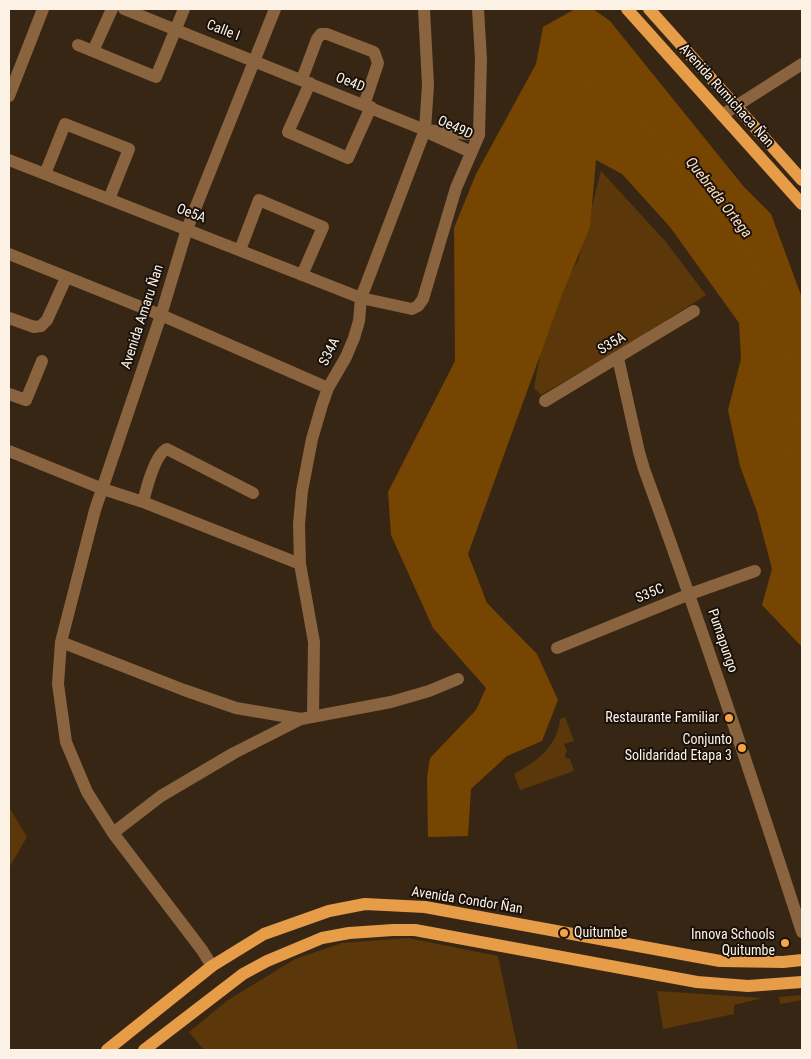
<!DOCTYPE html>
<meta charset="utf-8">
<style>
body{margin:0}
#map{position:relative;width:811px;height:1059px;overflow:hidden;background:#382615;font-family:"Roboto Condensed",sans-serif}
canvas{display:block}
.frame{position:absolute;inset:0;border:10px solid #fcf1e5;pointer-events:none}
</style>
<div id="map">
<canvas width="811" height="1059"></canvas>
<div class="frame"></div>
</div>
<script>
const g = document.querySelector('canvas').getContext('2d');
g.lineJoin = 'round';
function fillPath(path, color) { g.fillStyle = color; g.fill(path, 'evenodd'); }
function strokePath(path, color, width, dash) { g.strokeStyle = color; g.lineWidth = width; g.lineCap = dash ? 'butt' : 'round'; g.setLineDash(dash || []); g.stroke(path); }
function drawText(font, color, halo, rows, align = 'center') {
  g.font = font + ' "Roboto Condensed",sans-serif'; g.lineWidth = 4; g.setLineDash([]); g.textBaseline = 'middle'; g.strokeStyle = halo; g.fillStyle = color; for (const [text, x, y, turn = 0] of rows) {
    g.save(); g.translate(x, y); g.rotate((+turn || 0) * Math.PI / 180); g.textAlign = isNaN(turn) ? turn : align; if (halo) g.strokeText(text, 0, 0); g.fillText(text, 0, 0); g.restore();
  }
}
const green = new Path2D(`
 M601 171 666 242 706 295 621 349 541 395 534 388 545 328 557 295 578 261Z
 M565 717 574 741 564 744 567 751 565 755 566 758 570 759 574 771 520 790 514 774C536 762 558 746 560 719Z
 M9 807 27 837 9 868Z
 M408 938 498 956 518 1050H204L189 1032 228 1000 295 959 342 943Z
 M657 991 763 998 734 1005V1014L663 1029Z
 M802 995V1000L780 1004 779 997Z`);
const forest = new Path2D(`
 M575 9H593L610 21 744 187 771 214 802 298V647L762 605 772 569 757 512 740 466 728 410 741 359 739 323 670 227 622 174 596 160 590 227 562 295 468 554 487 603 537 654 558 700 542 741 507 756 471 789 468 836 428 837 427 777 430 758 476 710 486 688 433 628 391 535 388 492 455 361 454 228 476 174 536 64 543 27Z`);
const stream = new Path2D(`
 M577 26 586 85 645 124 695 188 734 232 769 293 796 378 790 466 802 503`);
const minor = new Path2D(`
 M124 9 425 130 479 135
 M78 45 156 77 184 9
 M93 51 112 9
 M302 79 317 39 321 34H327L374 52 378 63 364 105
 M310 83 288 132 348 158 371 107
 M9 96 43 9
 M722 115 802 64
 M431 134 471 152
 M9 160 361 298 412 309 418 306 423 299 456 188 479 135 481 59 478 9
 M45 174 65 124 129 149 109 199
 M240 250 259 200 323 227 302 275
 M9 254 161 315 328 388
 M9 318 34 327 41 326 47 320 66 278
 M618 358 639 452 644 469C700 622 752 777 802 932
 M9 394 26 400 42 361
 M545 401 694 311
 M9 451 103 489 143 502 300 564
 M143 502C146 490 155 454 167 449L253 493
 M61 642 184 690 236 708 301 719
 M557 648 690 594 755 571
 M313 716 314 642 300 564 299 524 302 491 312 439 322 405 328 388 346 357 354 338 359 321 361 298 425 130 428 85 424 9
 M113 833 161 796 234 753 301 719 391 702 429 691 458 679
 M212 966 202 950 113 833 87 792 66 742 58 684 61 642 95 510 161 315 187 229 275 9`);
const major = new Path2D(`
 M627 9 802 204
 M649 9 802 180
 M107 1050 212 966 264 934 329 911 365 904 425 907 720 961 783 962 802 960
 M144 1050 243 974 267 961 322 938 349 933 393 930H415L697 982 748 986 802 982`);
const markers = [
 [729,718,5,"#f5a345"],
 [742,748,5,"#f5a345"],
 [564,933,5,"#f5a345"],
 [785,943,5,"#f5a345"]
];
const streetNames = [
 ["Calle I",223,31,21],
 ["Oe4D",350,83,22],
 ["Avenida Rumichaca Ñan",726,96,48],
 ["Oe49D",455,128,25],
 ["Oe5A",191,214,21],
 ["Avenida Amaru Ñan",143,317,-72],
 ["S35A",612,344,-31],
 ["S34A",330,352,-64],
 ["S35C",650,594,-22],
 ["Pumapungo",722,641,71],
 ["Avenida Condor Ñan",467,901,9]
];
const poiNames = [
 ["Restaurante Familiar",719,718],
 ["Conjunto",732,740],
 ["Solidaridad Etapa 3",732,756],
 ["Quitumbe",574,933,"left"],
 ["Innova Schools",775,935],
 ["Quitumbe",775,951]
];
const waterNames = [
 ["Quebrada Ortega",718,198,52]
];
fillPath(green, '#5b3709');
fillPath(forest, '#754501');
strokePath(stream, '#764603', 3);
strokePath(minor, '#89643f', 12);
strokePath(major, '#e79c48', 12);
for (const [x, y, r, color] of markers) { const dot = new Path2D(); dot.arc(x, y, r, 0, 2 * Math.PI); g.fillStyle = color; g.fill(dot); strokePath(dot, '#19110a', 2); }
drawText('14px', '#fcf1e5', '#19110a', streetNames);
drawText('14px', '#fcf1e5', '#19110a', poiNames, 'right');
drawText('italic 15px', '#fcdec1', '#19110a', waterNames);
</script>
